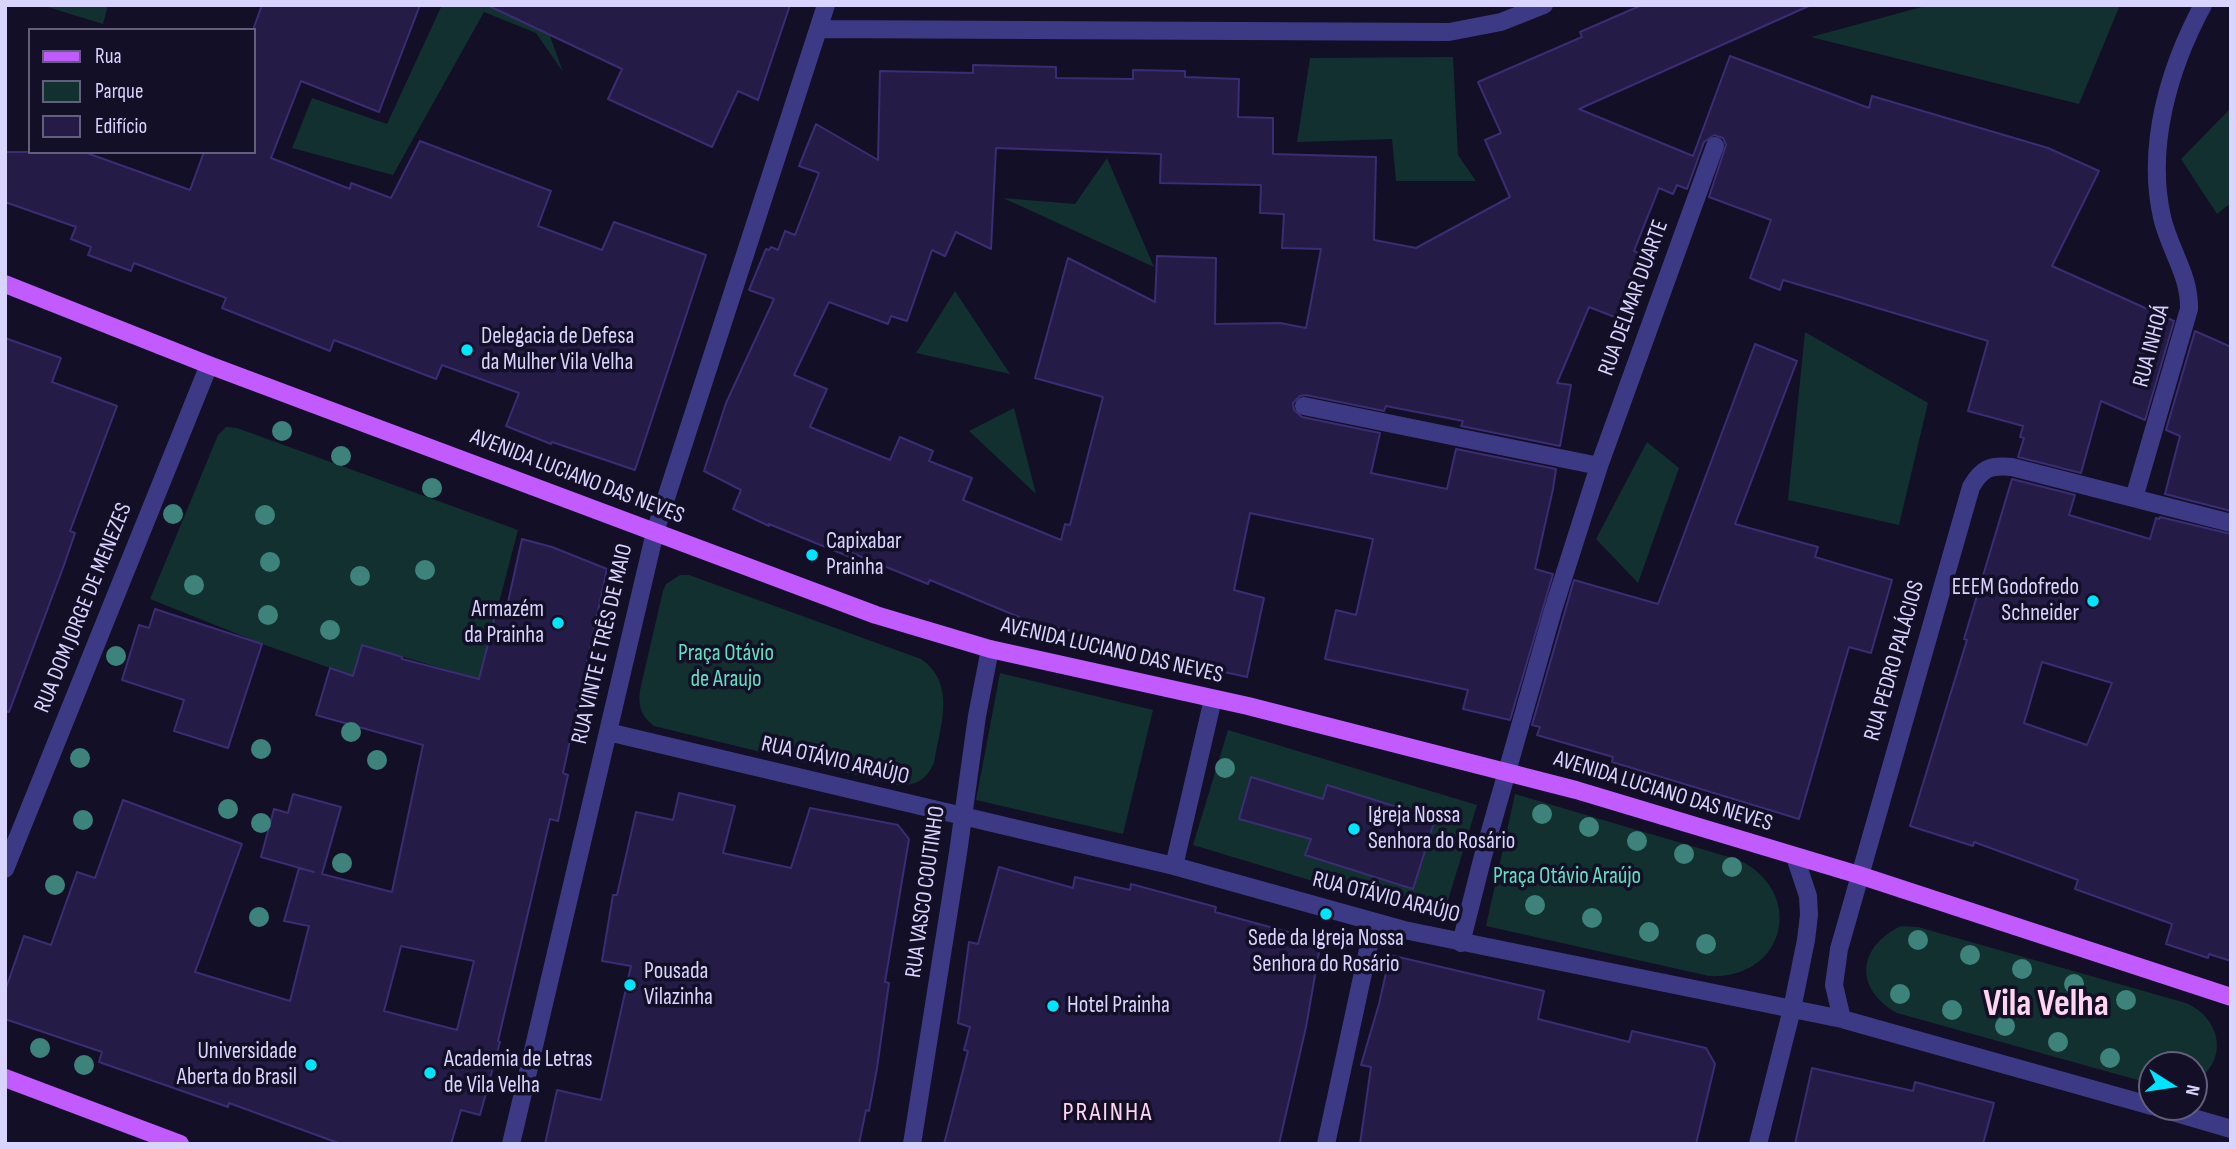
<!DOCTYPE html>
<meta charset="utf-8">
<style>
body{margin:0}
#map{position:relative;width:2236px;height:1149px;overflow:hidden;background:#130f26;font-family:"Sofia Sans Condensed",sans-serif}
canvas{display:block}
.frame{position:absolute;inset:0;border:7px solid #d9d4ff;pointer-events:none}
.legend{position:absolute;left:28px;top:28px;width:228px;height:126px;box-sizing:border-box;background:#130f26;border:2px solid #625e7d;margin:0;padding:9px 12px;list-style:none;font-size:21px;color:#d9d4ff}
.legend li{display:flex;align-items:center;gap:14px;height:35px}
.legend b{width:35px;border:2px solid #625e7d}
.north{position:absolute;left:2138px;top:1051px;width:70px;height:70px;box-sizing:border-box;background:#130f26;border:2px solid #625e7d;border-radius:50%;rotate:102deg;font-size:19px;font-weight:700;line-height:28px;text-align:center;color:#d9d4ff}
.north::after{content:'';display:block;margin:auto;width:24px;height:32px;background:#00e5ff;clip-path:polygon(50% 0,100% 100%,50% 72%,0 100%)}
</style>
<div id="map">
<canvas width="2236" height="1149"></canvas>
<div class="frame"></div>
<ul class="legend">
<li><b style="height:9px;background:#c25bff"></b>Rua</li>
<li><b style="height:19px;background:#12302f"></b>Parque</li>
<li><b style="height:19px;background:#241b47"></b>Edifício</li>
</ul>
<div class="north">N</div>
</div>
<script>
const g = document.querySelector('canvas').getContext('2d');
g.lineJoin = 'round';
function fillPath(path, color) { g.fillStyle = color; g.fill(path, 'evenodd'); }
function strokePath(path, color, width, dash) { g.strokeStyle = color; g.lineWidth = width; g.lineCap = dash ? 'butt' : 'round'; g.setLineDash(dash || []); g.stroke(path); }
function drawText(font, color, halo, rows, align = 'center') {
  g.font = font + ' "Sofia Sans Condensed",sans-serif'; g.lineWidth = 7; g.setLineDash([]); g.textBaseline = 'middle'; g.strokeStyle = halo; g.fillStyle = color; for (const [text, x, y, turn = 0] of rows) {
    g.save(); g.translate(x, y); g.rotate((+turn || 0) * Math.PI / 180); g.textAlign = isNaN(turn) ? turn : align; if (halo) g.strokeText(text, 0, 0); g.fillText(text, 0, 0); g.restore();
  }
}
const green = new Path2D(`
 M41 5H108L103 24Z
 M442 5H532L544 19 563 72 536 33 484 12 393 175 292 148 312 98 387 124Z
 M1929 5H2120L2079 104 1811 37Z
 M1453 57 1458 155 1476 181H1396L1392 139 1297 142 1310 58Z
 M2231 108V203L2217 214 2181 159Z
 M1107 158 1154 267 1003 198 1075 204Z
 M955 291 1010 374 916 353Z
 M1805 332 1928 403 1899 525 1788 500Z
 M1014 408 1036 494 969 431Z
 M226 427 237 428 518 530 479 679 362 645 353 676 265 645 150 599 218 435Z
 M1647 442 1679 468 1638 583 1596 539Z
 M680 575H689L921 659C957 684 940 726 934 763 926 780 916 786 897 785L654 726C641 716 638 706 640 690L663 591 666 584Z
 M1000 673 1153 710 1123 834 976 800Z
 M1228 730 1477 805 1442 920 1193 845Z
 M1515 794 1739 860C1807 893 1785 980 1709 976L1486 926Z
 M1901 926 1918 927 2186 1003C2221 1018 2230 1061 2194 1082V1065H2152V1084L1897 1013C1854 989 1857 947 1901 926Z`);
const building = new Path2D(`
 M262 5H420L379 112 301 81 271 158 350 189 351 183 391 198 420 141 551 191 538 226 602 250 614 222 706 255 635 470 552 442 551 444 506 426 519 393 442 365 436 379 334 340 330 351 222 308 226 298 134 263 131 271 88 255 91 247 71 239 76 227 5 202V152H84L190 190 204 152H254V27Z
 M487 5H790L758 100 738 91 712 147 608 99 622 69Z
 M1642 5H1811L1579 109 1693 156 1730 56 1869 108 1872 96 2048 148 2099 171 2052 266 2174 321 2145 420 2101 401 2081 473 2018 457 2024 438 2020 437 2023 426 1968 411 1988 341 1783 280 1780 290 1750 278 1771 220 1709 197 1726 145 1723 138 1714 135 1704 142 1687 189 1677 185 1673 194 1659 188 1634 251 1651 258 1625 321 1589 307 1557 383 1571 385 1560 446 1461 426 1463 421 1386 406 1384 411 1306 395 1300 396 1293 403 1294 410 1302 417 1380 433 1371 473 1447 489 1456 449 1556 469 1553 489 1535 569 1553 574 1510 720 1463 709 1468 690 1325 659 1336 610 1356 615 1373 539 1250 513 1234 590 1264 598 1247 677 1087 642 1088 635 1026 620 930 580 928 584 852 553 850 557 769 524V526L733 509 741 490 704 471 726 403 774 299 749 290 766 249 769 250 771 247 778 250 785 231 795 235 819 173 799 166 816 124 878 160 880 71 973 73V65L1056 67V78L1133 79V70L1185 71V77L1239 79 1238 117 1273 118V154L1376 157 1374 240 1416 248 1510 197 1485 140 1501 133 1478 82 1582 37 1580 32ZM996 148 1161 154 1160 183 1261 185 1260 213 1284 214 1282 248 1321 249 1306 328 1280 323 1215 324 1216 258 1157 256 1155 302 1068 258 1035 378 1103 397 1070 525 1065 524 1061 540 963 500 972 478 929 461 933 451 900 437 890 460 810 427 827 389 794 375 829 302 888 324 891 316 907 321 932 250 945 256 956 232 991 249Z
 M2195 331 2231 347V511L2165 494 2180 436 2166 430Z
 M5 338 61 358 52 382 117 406 70 531 75 533 64 565 9 712 5 711Z
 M1755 344 1797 361 1735 524 1818 547 1815 557 1892 580 1871 653 1849 647 1799 819 1612 762 1613 757 1537 735 1540 727 1532 725 1574 580 1658 604Z
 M2012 479 2075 495 2069 515 2150 539 2156 518 2159 519 2160 517 2231 534V961L2209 954 2208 958 2166 944 2172 924 2075 889 2078 880 1974 842 1973 846 1910 826 1967 640 1964 639ZM2042 662 2112 683 2087 745 2024 723Z
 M522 539 552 547 607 569 563 773 568 775 558 821 550 819 498 1041 500 1042 480 1115 461 1110 451 1144H341L229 1103 228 1107 99 1062 102 1052 5 1019V991L24 936 51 945 77 872 95 878 123 800 242 844 195 972 290 1001 309 926 284 921 299 868 314 872 261 857 274 809 288 813 293 794 341 807 322 874 392 892 423 745 316 715 330 668 353 676 362 645 402 657V659L479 679 497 609 506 611ZM401 946 474 961 457 1030 384 1011Z
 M155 609 262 644 228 748 174 731 184 700 122 680 139 625 149 628Z
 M1251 777 1323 799 1327 785 1435 819 1413 889 1305 855 1311 839 1239 819Z
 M679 793 735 806 723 853 791 868 810 808 898 825 909 839 885 982 889 983 877 1068 869 1111 866 1110 859 1144H545L557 1090 601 1100 631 966 602 961 613 895H617L636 812 673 820Z
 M999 867 1073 888 1075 877 1130 890 1131 884 1216 907 1215 912 1321 941 1306 1027 1279 1144H944L968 1051 964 1050 970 1027 958 1023 969 942 978 944Z
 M1390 955 1544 991 1538 1019 1629 1042 1632 1031 1706 1048 1715 1064 1696 1144H1360L1371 1067 1361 1065 1379 1004Z
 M1812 1068 1913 1091 1915 1082 1994 1103 1983 1144H1795Z`);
const minor = new Path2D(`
 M818 29 1449 32 1501 22 1544 5
 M1304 406 1599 466
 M2134 498 2189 309C2190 275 2169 249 2162 217 2146 146 2169 68 2203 5
 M608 732 1174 866 1404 930 1842 1019 2152 1106
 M1174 866 1213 699
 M5 869 209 365
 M1461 943 1483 856 1553 610 1599 466 1715 146
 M1842 1019 1834 985 1839 949 1971 487C1982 468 1990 465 2012 467L2231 523
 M2156 1107 2231 1129
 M511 1144 655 532 826 5
 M912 1144 958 853 977 716 990 649
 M1326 1144 1374 922
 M1758 1144 1792 1009 1806 940 1809 915 1808 896 1795 857`);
const major = new Path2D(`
 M5 284 209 365 876 615 990 649 1248 706 1576 790 1859 875 2231 997
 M5 1078 180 1144`);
const trees = [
 [282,431],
 [341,456],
 [432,488],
 [173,514],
 [265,515],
 [270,562],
 [425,570],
 [360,576],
 [194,585],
 [268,615],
 [330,630],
 [116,656],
 [351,732],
 [261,749],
 [80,758],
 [377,760],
 [1225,768],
 [228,809],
 [1542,814],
 [83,820],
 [261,823],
 [1589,827],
 [1637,841],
 [1684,854],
 [342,863],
 [1732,867],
 [55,885],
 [1535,905],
 [259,917],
 [1592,918],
 [1649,932],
 [1918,940],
 [1706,944],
 [1970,955],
 [2022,969],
 [2074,984],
 [1900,994],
 [2126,1000],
 [1952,1010],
 [2005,1026],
 [2058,1042],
 [40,1048],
 [2110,1058],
 [84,1065]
];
const markers = [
 [467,350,7,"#00e5ff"],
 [812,555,7,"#00e5ff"],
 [2093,601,7,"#00e5ff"],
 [558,623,7,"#00e5ff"],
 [1354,829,7,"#00e5ff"],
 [1326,914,7,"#00e5ff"],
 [630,985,7,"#00e5ff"],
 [1053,1006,7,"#00e5ff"],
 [311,1065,7,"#00e5ff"],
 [430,1073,7,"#00e5ff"]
];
const streetNames = [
 ["RUA DELMAR DUARTE",1634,298,-70],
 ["RUA INHOÁ",2152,346,-75],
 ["AVENIDA LUCIANO DAS NEVES",577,477,21],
 ["RUA DOM JORGE DE MENEZES",84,608,-68],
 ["RUA VINTE E TRÊS DE MAIO",603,644,-77],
 ["AVENIDA LUCIANO DAS NEVES",1112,651,13],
 ["RUA PEDRO PALÁCIOS",1895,661,-74],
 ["RUA OTÁVIO ARAÚJO",835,761,13],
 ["AVENIDA LUCIANO DAS NEVES",1663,792,17],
 ["RUA VASCO COUTINHO",926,892,-82],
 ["RUA OTÁVIO ARAÚJO",1386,898,14]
];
const poiNames = [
 ["Delegacia de Defesa",481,337],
 ["da Mulher Vila Velha",481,363],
 ["Capixabar",826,542],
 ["Prainha",826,568],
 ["EEEM Godofredo",2079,588,"right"],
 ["Schneider",2079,614,"right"],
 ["Armazém",544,610,"right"],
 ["da Prainha",544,636,"right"],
 ["Igreja Nossa",1368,816],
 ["Senhora do Rosário",1368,842],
 ["Sede da Igreja Nossa",1326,939,"center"],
 ["Senhora do Rosário",1326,965,"center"],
 ["Pousada",644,972],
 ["Vilazinha",644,998],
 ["Hotel Prainha",1067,1006],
 ["Universidade",297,1052,"right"],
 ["Aberta do Brasil",297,1078,"right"],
 ["Academia de Letras",444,1060],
 ["de Vila Velha",444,1086]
];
const parkNames = [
 ["Praça Otávio",726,654],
 ["de Araujo",726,680],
 ["Praça Otávio Araújo",1567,877]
];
const quarterNames = [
 ["PRAINHA",1108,1113]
];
const townNames = [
 ["Vila Velha",2046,1006]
];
fillPath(green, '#12302f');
fillPath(building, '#241b47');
strokePath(building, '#3b2d73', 2);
strokePath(minor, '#3d3a85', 18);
strokePath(major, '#c25bff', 18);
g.fillStyle = '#3d827b';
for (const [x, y] of trees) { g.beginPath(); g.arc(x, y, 10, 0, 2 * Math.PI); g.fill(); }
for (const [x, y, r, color] of markers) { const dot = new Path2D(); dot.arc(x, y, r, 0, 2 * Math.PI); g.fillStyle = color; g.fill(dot); strokePath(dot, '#130f26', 2.5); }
drawText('23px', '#d9d4ff', '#130f26', streetNames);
drawText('23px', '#d9d4ff', '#130f26', poiNames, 'left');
drawText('23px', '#5fe0c0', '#130f26', parkNames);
g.letterSpacing = '2px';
drawText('26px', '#ffd6f0', '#130f26', quarterNames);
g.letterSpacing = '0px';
drawText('bold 37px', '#ffd6f0', '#130f26', townNames);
</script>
